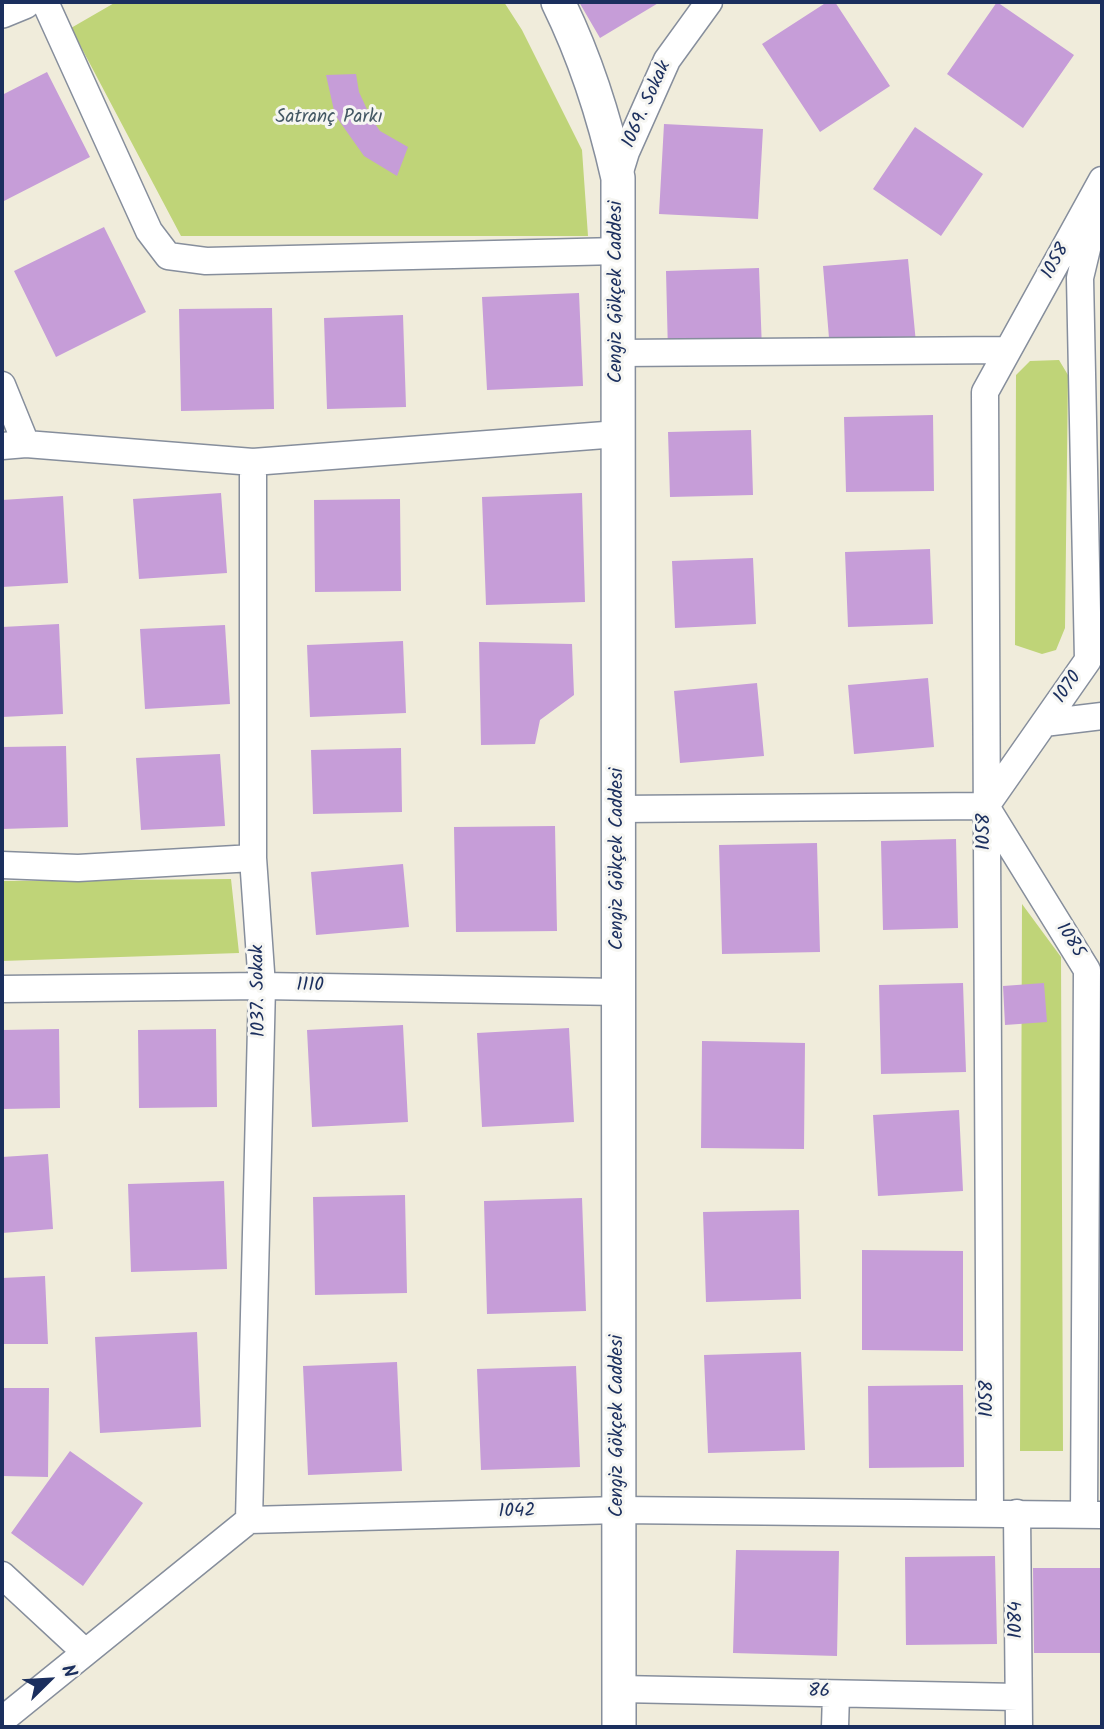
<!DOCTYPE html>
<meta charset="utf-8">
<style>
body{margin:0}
#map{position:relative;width:1104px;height:1729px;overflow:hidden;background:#f0ecdb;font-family:Kalam,sans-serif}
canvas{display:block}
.frame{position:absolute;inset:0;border:4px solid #1b2f5e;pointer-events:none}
.north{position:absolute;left:14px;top:1645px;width:70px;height:70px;-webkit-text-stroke:5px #f6f6f2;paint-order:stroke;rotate:66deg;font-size:19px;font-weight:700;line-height:28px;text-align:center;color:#1b2f5e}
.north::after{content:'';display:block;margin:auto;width:24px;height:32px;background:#1b2f5e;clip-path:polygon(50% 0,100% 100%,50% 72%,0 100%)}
</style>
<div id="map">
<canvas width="1104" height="1729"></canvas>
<div class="frame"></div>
<div class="north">N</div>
</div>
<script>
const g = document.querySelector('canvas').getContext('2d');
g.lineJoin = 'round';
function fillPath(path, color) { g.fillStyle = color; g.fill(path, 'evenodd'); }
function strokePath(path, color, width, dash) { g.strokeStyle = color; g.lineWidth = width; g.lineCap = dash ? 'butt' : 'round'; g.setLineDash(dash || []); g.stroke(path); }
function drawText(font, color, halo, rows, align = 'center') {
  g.font = font + ' Kalam,sans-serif'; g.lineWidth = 6; g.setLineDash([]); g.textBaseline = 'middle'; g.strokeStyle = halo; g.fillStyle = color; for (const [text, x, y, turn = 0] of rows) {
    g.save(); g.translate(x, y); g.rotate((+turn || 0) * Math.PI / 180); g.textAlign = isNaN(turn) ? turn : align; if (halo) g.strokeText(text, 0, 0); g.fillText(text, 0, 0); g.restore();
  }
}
const green = new Path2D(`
 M116 2H504L522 30 582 150 588 236H181L71 28Z
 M1059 360 1068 375 1065 628 1056 650 1042 654 1015 645 1016 375 1030 361Z
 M231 879 239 953 2 961V881Z
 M1022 904 1061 957 1063 1451H1020Z`);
const building = new Path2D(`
 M579 2H660L600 38Z
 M827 2H835L890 86 820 132 762 44Z
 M997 2 1074 55 1023 128 947 74Z
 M47 72 90 157 2 202V95Z
 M356 74 359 92 371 118 380 131 408 147 397 176 364 156 335 115 326 75Z
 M664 124 763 129 758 219 659 214Z
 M915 127 983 174 941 236 873 189Z
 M104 227 146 312 56 357 14 271Z
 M908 259 916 343 830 350 823 266Z
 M759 268 762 350 668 353 666 271Z
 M579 293 583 386 487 390 482 297Z
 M272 308 274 409 181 411 179 309Z
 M403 315 406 407 327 409 324 318Z
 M933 415 934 491 846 492 844 417Z
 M751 430 753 495 670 497 668 432Z
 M221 493 227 573 139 579 133 499Z
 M582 493 585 602 486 605 482 497Z
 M63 496 68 583 2 587V500Z
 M400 499 401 591 315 592 314 500Z
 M930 549 933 624 848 627 845 552Z
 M753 558 756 624 675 628 672 561Z
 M59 624 63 714 2 717V627Z
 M225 625 230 704 145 709 140 629Z
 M403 641 406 713 310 717 307 645Z
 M479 642 572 644 574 695 540 720 535 744 481 745Z
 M928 678 934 747 854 754 848 685Z
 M757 683 764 756 680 763 674 691Z
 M66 746 68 827 2 829V747Z
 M401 748 402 812 313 814 311 750Z
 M220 754 225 826 141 830 136 758Z
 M555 826 557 931 456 932 454 827Z
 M956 839 958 928 883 930 881 841Z
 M817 843 820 952 722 954 719 845Z
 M403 864 409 927 316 935 311 872Z
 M963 983 966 1072 881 1074 879 985Z
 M1044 983 1047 1022 1005 1025 1003 986Z
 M403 1025 408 1122 312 1127 307 1030Z
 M569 1028 574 1122 482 1127 477 1033Z
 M59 1029 60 1108 2 1109V1030Z
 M216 1029 217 1107 139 1108 138 1030Z
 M702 1041 805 1043 804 1149 701 1148Z
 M959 1110 963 1191 878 1196 873 1115Z
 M48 1154 53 1229 2 1233V1157Z
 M224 1181 227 1269 131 1272 128 1184Z
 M405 1195 407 1293 315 1295 313 1197Z
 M582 1198 586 1311 487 1314 484 1201Z
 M799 1210 801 1299 706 1302 703 1212Z
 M862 1250 963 1251V1351L862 1350Z
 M45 1276 48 1344H2V1278Z
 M197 1332 201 1427 100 1433 95 1337Z
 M801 1352 805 1450 708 1453 704 1355Z
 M397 1362 402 1471 308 1475 303 1366Z
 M576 1366 580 1467 481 1470 477 1369Z
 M963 1385 964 1467 869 1468 868 1386Z
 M2 1388H49L48 1477 2 1476Z
 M70 1451 143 1503 83 1586 11 1533Z
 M736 1550 839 1551 837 1656 733 1653Z
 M995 1556 997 1644 906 1645 905 1557Z
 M1033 1568H1102V1653H1034Z`);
const minor = new Path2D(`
 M45 2 149 231 168 256 206 261 618 251
 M618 178 626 152 667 60 709 2
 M618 353 1008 350
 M2 385 26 444
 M2 446 26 444 253 462 618 434
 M1044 723 1102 716
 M987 808 1087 970 1084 1514
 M619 809 986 806 1088 660 1080 278 1096 211
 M2 865 78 868 253 858
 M2 989 262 986 619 992
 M990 1513 985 392 1102 180
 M1017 1513 1019 1727
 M249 1520 262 986 253 858V462
 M2 1575 85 1652
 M620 1689 1018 1697
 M2 1720 249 1520 619 1510 1102 1515
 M835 1727 836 1694`);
const tertiary = new Path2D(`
 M558 2C586 59 604 116 618 178L619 1727
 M2 11 24 2`);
const streetNames = [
 ["1069. Sokak",648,105,-66],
 ["1058",1057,262,-61],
 ["Cengiz Gökçek Caddesi",618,292,-90],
 ["1070",1069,688,-55],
 ["1058",986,832,-90],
 ["Cengiz Gökçek Caddesi",619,859,-90],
 ["1085",1069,941,58],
 ["1110",310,987,1],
 ["1037. Sokak",260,991,-91],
 ["1058",989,1399,-90],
 ["Cengiz Gökçek Caddesi",619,1426,-90],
 ["1042",517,1513,-1],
 ["1084",1018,1620,-90],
 ["86",819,1693,1]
];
const parkNames = [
 ["Satranç Parkı",329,119]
];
fillPath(green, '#bfd478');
fillPath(building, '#c69dd8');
strokePath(minor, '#868e9c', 29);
strokePath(tertiary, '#868e9c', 36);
strokePath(minor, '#fff', 26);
strokePath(tertiary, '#fff', 33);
drawText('19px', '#1b2f5e', '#f6f6f2', streetNames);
drawText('19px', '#445864', '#f6f6f2', parkNames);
</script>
